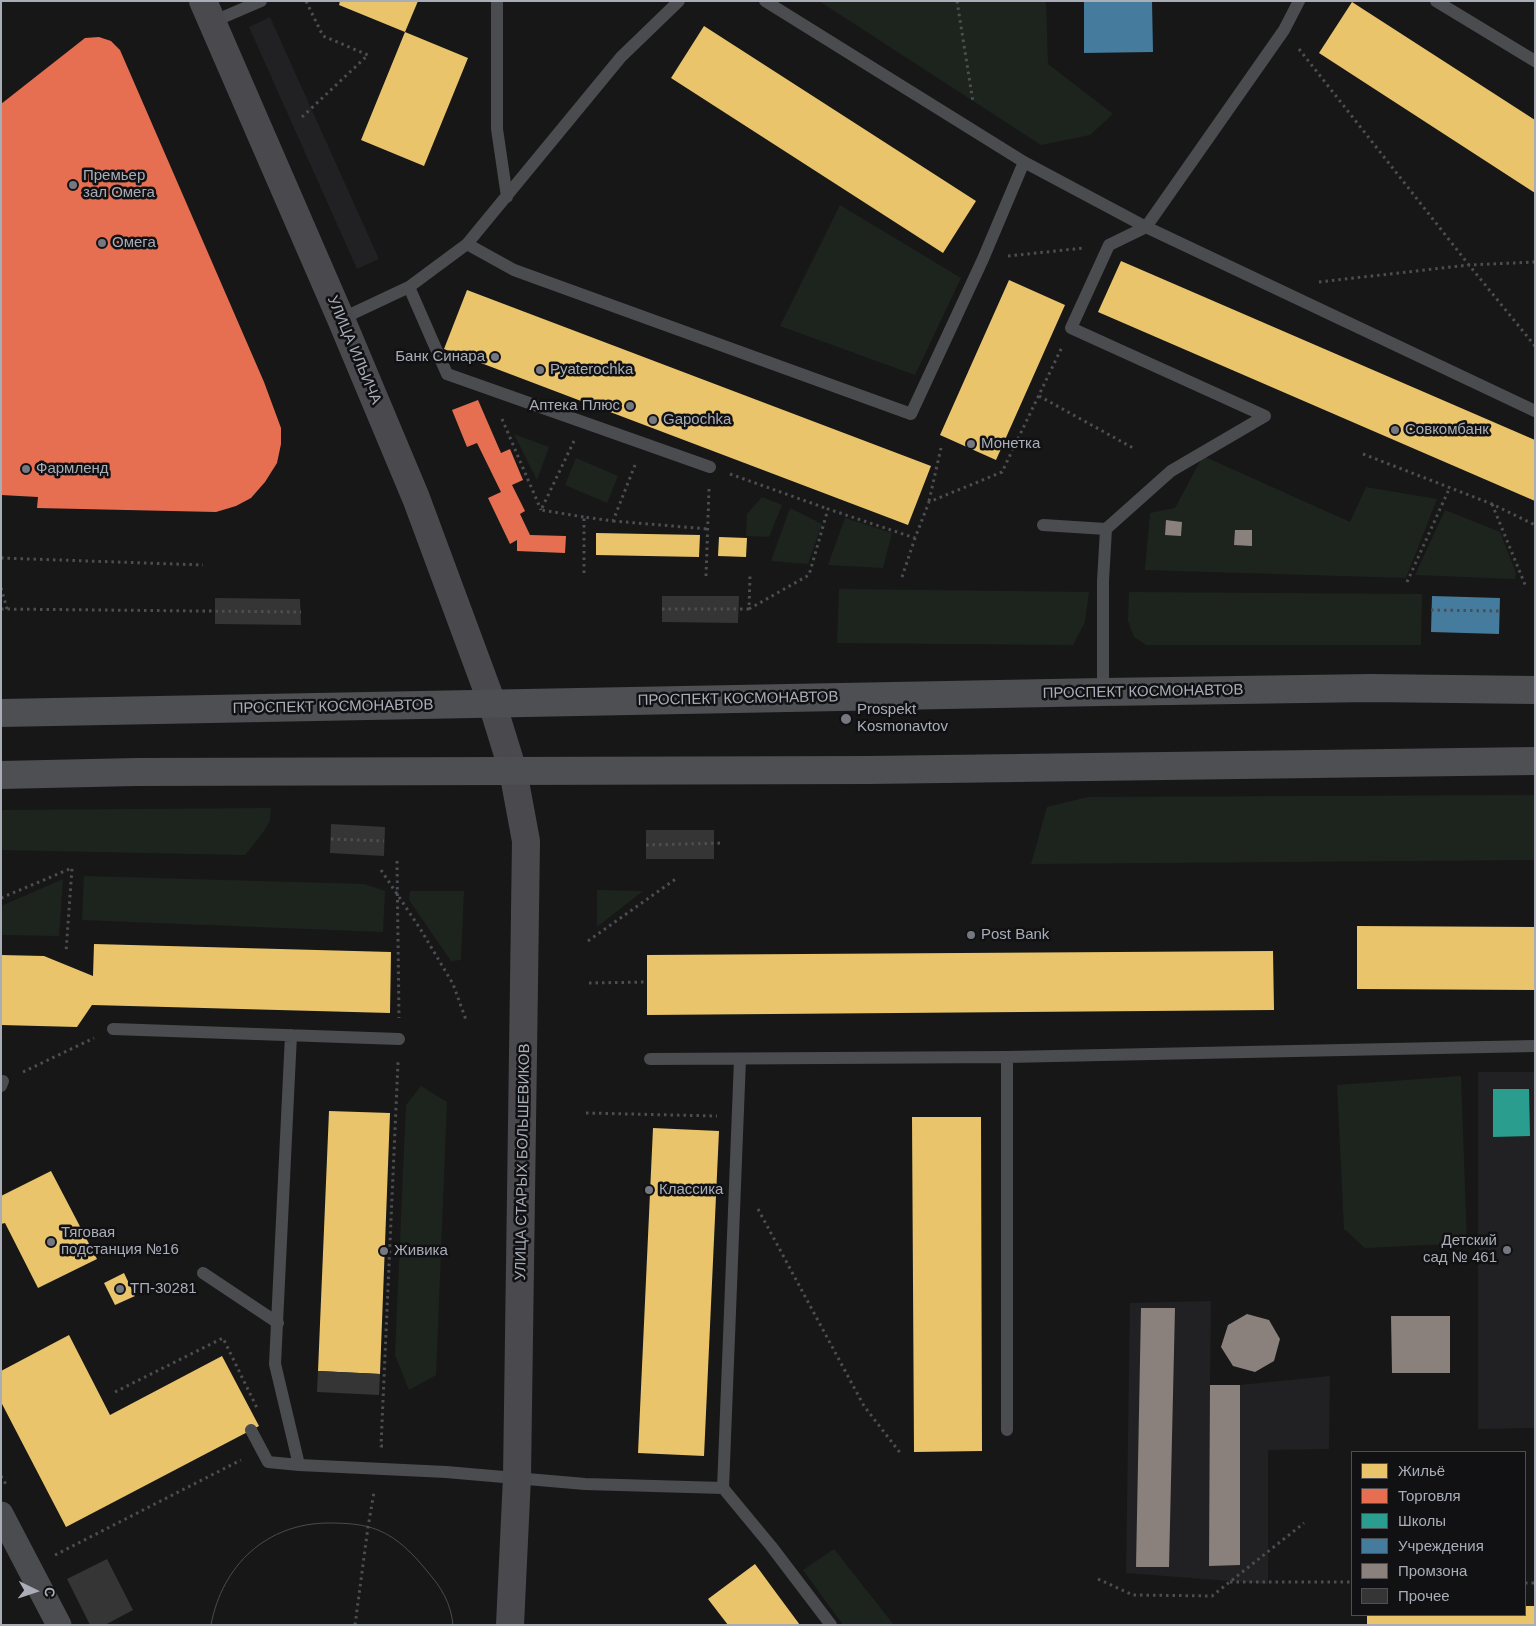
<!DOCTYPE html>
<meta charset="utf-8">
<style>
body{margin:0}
#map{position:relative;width:1536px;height:1626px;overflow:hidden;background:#171717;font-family:Arial,sans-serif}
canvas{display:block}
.frame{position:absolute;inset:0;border:2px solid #a8adb8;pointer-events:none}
.legend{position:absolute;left:1351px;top:1451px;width:175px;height:165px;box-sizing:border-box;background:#111113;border:1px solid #4d4f55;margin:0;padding:6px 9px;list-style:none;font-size:15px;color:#a8adb8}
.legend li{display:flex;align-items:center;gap:10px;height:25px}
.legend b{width:25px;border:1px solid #4d4f55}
.north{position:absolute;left:10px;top:1566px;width:50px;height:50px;-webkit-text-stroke:4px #111113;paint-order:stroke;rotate:94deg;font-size:14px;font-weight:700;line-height:20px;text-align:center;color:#a8adb8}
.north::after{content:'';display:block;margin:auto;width:18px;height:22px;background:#a8adb8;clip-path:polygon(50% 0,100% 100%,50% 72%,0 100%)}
</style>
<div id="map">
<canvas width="1536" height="1626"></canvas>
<div class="frame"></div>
<ul class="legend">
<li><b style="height:14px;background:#e9c46a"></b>Жильё</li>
<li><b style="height:14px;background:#e76f51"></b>Торговля</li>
<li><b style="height:14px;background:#2a9d8f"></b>Школы</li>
<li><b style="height:14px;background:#457b9d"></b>Учреждения</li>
<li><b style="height:14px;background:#8a817c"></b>Промзона</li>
<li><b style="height:14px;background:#353536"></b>Прочее</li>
</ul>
<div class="north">С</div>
</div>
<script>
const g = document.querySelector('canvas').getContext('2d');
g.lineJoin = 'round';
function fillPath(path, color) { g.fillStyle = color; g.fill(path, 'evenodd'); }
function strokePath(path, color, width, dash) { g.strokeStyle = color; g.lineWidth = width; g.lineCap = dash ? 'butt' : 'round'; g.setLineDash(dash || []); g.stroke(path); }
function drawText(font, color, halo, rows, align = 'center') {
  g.font = font + ' Arial,sans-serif'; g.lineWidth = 5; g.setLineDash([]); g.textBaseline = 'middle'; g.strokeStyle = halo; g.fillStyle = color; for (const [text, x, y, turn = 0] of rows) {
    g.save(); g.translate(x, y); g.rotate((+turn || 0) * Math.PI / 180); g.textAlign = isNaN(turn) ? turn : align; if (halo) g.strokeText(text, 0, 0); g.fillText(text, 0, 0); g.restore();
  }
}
const built = new Path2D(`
 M270 17 379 259 357 269 249 27Z
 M1478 1072H1535V1428L1478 1429Z
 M1211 1301 1210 1385H1240L1330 1376 1329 1449 1268 1450V1584L1126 1573 1130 1303Z`);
const green = new Path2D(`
 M819 1H1046L1048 64 1113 114 1090 135 1041 145Z
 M840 205 961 278 915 375 780 326Z
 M514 434 549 447 537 480Z
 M1203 456 1350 522 1366 487 1437 499 1406 578 1145 570 1150 513 1175 508Z
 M576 458 618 476 607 503 565 485Z
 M762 497 782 505 769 537 746 536 747 514Z
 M790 508 822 524 808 564 771 561Z
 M1445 510 1500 532 1516 573 1515 579 1415 575Z
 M845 518 892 533 883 568 828 565Z
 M839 589 1089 592 1085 622 1073 645 837 643Z
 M1129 592 1422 594 1421 645H1146L1134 637 1128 621Z
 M1535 795V860L1031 864 1047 807 1088 797Z
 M271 808 270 821 262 834 245 855 1 850V810Z
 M84 876 364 884 385 891 383 932 82 920Z
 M63 879 59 936 1 935V906Z
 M597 890 643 891 597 927Z
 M410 891H464L461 960 451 961 409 900Z
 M1461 1076 1467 1243 1365 1248 1344 1229 1337 1085Z
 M421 1086 447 1102 436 1375 409 1390 395 1355 406 1105Z
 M834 1549 894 1625H843L803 1570Z`);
const homes = new Path2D(`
 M340 1H418L405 32 339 5Z
 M1352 2 1535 120V193L1319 53Z
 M704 26 976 201 943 253 671 78Z
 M405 32 468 58 424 166 361 140Z
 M1121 261 1535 440V501L1098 312Z
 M1009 280 1065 305 996 460 940 435Z
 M467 290 931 466 908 525 444 349Z
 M596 533 700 535 699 557 596 555Z
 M719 537 747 538 746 557 718 556Z
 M1357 926 1535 927V990L1357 989Z
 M94 944 391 952 390 1013 92 1005 77 1027 1 1025V955L44 956 93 976Z
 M1273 951 1274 1010 647 1015V955Z
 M329 1111 390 1113 380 1374 318 1371Z
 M912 1117H981L982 1451 914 1452Z
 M653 1128 719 1131 704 1456 638 1453Z
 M51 1171 97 1259 38 1288 5 1223 1 1224V1196Z
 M124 1273 135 1296 115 1305 104 1283Z
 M69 1335 110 1415 222 1356 259 1426 66 1527 1 1402V1371Z
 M755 1564 777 1594 800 1625H728L708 1599Z
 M1525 1606H1535V1625H1367V1615H1525Z`);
const shops = new Path2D(`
 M99 37 111 41 120 50 264 382 281 428V444L277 463 265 482 251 498 236 506 216 512 37 508 38 497 1 495V104L85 38Z
 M478 400 501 453 510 449 523 480 512 485 525 511 520 514 530 535 566 536 565 553 517 551V540L510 544 488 498 501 492 477 443 467 447 452 410Z`);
const schools = new Path2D(`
 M1493 1089H1529L1530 1136 1493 1137Z`);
const public = new Path2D(`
 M1084 1H1152L1153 52 1084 53Z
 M1432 596 1500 598 1499 634 1431 632Z`);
const industry = new Path2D(`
 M1166 520 1182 522 1181 536 1165 535Z
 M1235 530H1252V546L1234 545Z
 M1141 1308H1175L1169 1567H1136Z
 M1247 1314 1269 1320 1280 1339 1274 1361 1255 1372 1233 1366 1221 1347 1228 1325Z
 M1391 1316H1450V1373H1392Z
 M1210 1385H1240V1565L1209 1566Z`);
const building = new Path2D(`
 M662 596H739L738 623 662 622Z
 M215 598 300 599 301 625 215 624Z
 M331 824 385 827 384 856 330 853Z
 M646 830H714V859H646Z
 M318 1371 380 1374 379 1395 317 1392Z
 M107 1559 133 1610 105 1625H90L67 1579Z`);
const path = new Path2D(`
 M957 1 973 102
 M1299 49 1469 265 1535 346
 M302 117 368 55 323 36 306 1
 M1008 256 1084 248
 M1319 282 1469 265 1535 262
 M1039 396 1135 449
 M502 419 541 510
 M574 441 541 510 584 517
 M1363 454 1492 504 1535 525
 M730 474 828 509
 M929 501 941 448
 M1492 504 1526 587
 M613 521 708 529
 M1 558 203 565
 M584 573V517L613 521 635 465
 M706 576 709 489
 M902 577 915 538
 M1407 582 1450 487
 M1 588 7 609
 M1 609 301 612
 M662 609H749L750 575
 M749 609 809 575 828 509 915 538 929 502 1002 472 1062 347
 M1431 610 1500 611
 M331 839 384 841
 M646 845 723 843
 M397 861 399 1018
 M381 870 421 930 453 984 466 1020
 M1 898 72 868 66 952
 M588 941 677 878
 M589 983 647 982
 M23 1072 94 1038
 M586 1113 717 1116
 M758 1209 864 1406 901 1454
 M115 1392 223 1338 257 1408
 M383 1446H381L398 1062
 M1 1476 7 1486
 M55 1555 241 1460
 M1098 1579 1133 1595 1212 1596 1304 1523
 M1230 1582H1352
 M1525 1583H1535
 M355 1625 368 1527 374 1492`);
const service = new Path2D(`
 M497 1V129L507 197
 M765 1 1024 162 1146 227
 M1299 1 1284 30 1146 227 1535 411
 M1436 1 1535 61
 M212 22 261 1
 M1146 227 1109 245 1071 328 1265 416
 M467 244 514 270 911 414 983 259 1024 162
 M409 287 447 374 710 467
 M341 319 409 287 467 244 621 57 679 1
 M1043 525 1106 529
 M1103 692V581L1106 529 1171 471 1265 416
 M113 1029 399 1039
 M291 1035 275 1364 299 1465 446 1472 585 1484 723 1488 771 1546 831 1625
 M1007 1057V1430
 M650 1059 1007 1057 1535 1046
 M1 1086 3 1081
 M203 1273 278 1323
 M251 1430 268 1462 299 1465
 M723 1488 740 1059`);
const minor = new Path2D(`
 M1 1514 59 1625`);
const secondary = new Path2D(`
 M203 1 341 319 416 498 492 703 513 771 526 841 517 1477 510 1625`);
const primary = new Path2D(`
 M1 713 1103 692 1371 688 1535 690
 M1 775 136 772 869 770 1535 761`);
const tram = new Path2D(`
 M211 1625C222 1565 267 1523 329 1523 346 1523 363 1524 378 1530 398 1538 414 1555 427 1571 441 1587 451 1603 453 1625`);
const markers = [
 [73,185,5,"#757880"],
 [102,243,5,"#757880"],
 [495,357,5,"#757880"],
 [540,370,5,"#757880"],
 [630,406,5,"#757880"],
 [653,420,5,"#757880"],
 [1395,430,5,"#757880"],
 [971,444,5,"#757880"],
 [26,469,5,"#757880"],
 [846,719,6,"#757880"],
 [971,935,5,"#757880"],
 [649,1190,5,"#757880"],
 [51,1242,5,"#757880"],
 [1507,1250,5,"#757880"],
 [384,1251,5,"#757880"],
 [120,1289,5,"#757880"]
];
const poiNames = [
 ["Премьер",83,176],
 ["зал Омега",83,193],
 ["Омега",112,243],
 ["Банк Синара",485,357,"right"],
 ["Pyaterochka",550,370],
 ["Аптека Плюс",620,406,"right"],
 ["Gapochka",663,420],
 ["Совкомбанк",1405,430],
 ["Монетка",981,444],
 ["Фармленд",36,469],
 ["Prospekt",857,710],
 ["Kosmonavtov",857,727],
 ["Post Bank",981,935],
 ["Классика",659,1190],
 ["Тяговая",61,1233],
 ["подстанция №16",61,1250],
 ["Детский",1497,1241,"right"],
 ["сад № 461",1497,1258,"right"],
 ["Живика",394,1251],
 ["ТП-30281",130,1289]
];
const streetNames = [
 ["УЛИЦА ИЛЬИЧА",354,350,67],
 ["ПРОСПЕКТ КОСМОНАВТОВ",1143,692,-1],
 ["ПРОСПЕКТ КОСМОНАВТОВ",738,699,-1],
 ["ПРОСПЕКТ КОСМОНАВТОВ",333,707,-1],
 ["УЛИЦА СТАРЫХ БОЛЬШЕВИКОВ",523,1162,-89]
];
fillPath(built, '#212123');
fillPath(green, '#1d241e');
fillPath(homes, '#e9c46a');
fillPath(shops, '#e76f51');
fillPath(schools, '#2a9d8f');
fillPath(public, '#457b9d');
fillPath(industry, '#8a817c');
fillPath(building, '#353536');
strokePath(path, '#4d4e52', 3, [2.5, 4]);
strokePath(service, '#4b4c50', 12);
strokePath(minor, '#4b4c50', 25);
strokePath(secondary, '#4a4a4e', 28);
strokePath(primary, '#4d4f52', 28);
strokePath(tram, '#4b4c4f', 1);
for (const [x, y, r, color] of markers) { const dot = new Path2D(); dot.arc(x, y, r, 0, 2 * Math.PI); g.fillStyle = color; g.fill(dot); strokePath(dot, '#111113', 2); }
drawText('15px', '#a8adb8', '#111113', poiNames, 'left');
drawText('15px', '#a8adb8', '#111113', streetNames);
</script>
